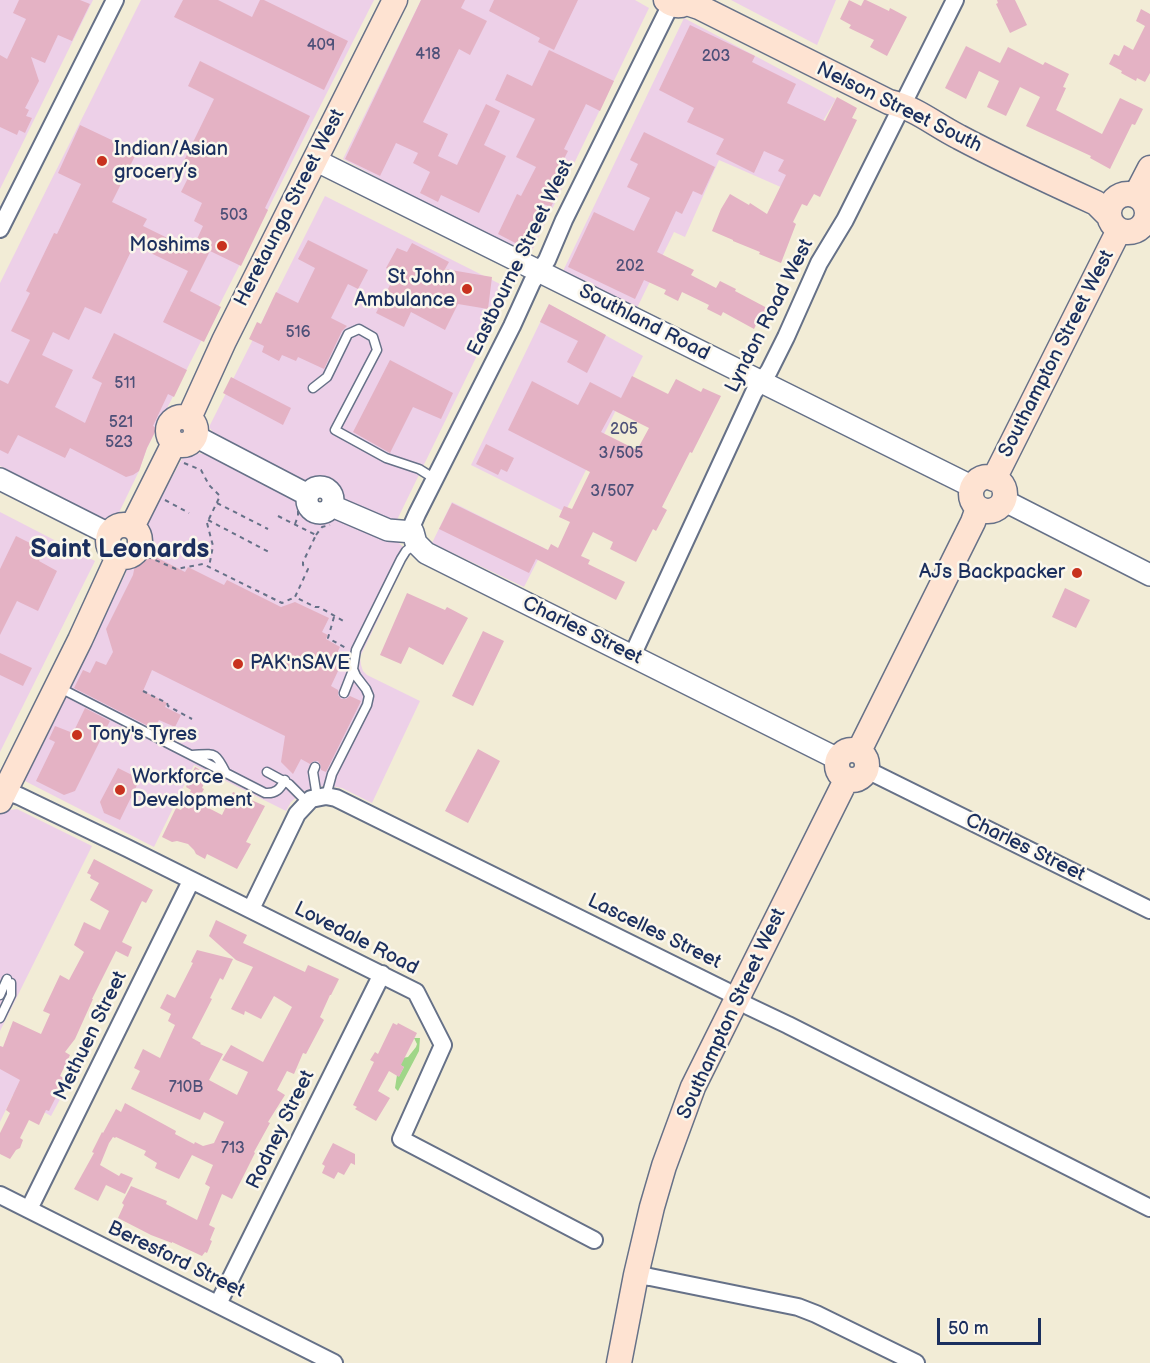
<!DOCTYPE html>
<meta charset="utf-8">
<style>
body{margin:0}
#map{position:relative;width:1150px;height:1363px;overflow:hidden;background:#f2ecd6;font-family:"Balsamiq Sans",sans-serif}
canvas{display:block}
.scale{position:absolute;left:937px;top:1318px;width:104px;height:27px;box-sizing:border-box;border:3px solid #1b2f5e;border-top:0;padding-left:8px;font-size:18px;line-height:21px;white-space:nowrap;color:#1b2f5e;-webkit-text-stroke:4px #fbf7ec;paint-order:stroke}
</style>
<div id="map">
<canvas width="1150" height="1363"></canvas>
<div class="scale">50 m</div>
</div>
<script>
const g = document.querySelector('canvas').getContext('2d');
g.lineJoin = 'round';
function fillPath(path, color) { g.fillStyle = color; g.fill(path, 'evenodd'); }
function strokePath(path, color, width, dash) { g.strokeStyle = color; g.lineWidth = width; g.lineCap = dash ? 'butt' : 'round'; g.setLineDash(dash || []); g.stroke(path); }
function drawText(font, color, halo, rows, align = 'center') {
  g.font = font + ' "Balsamiq Sans",sans-serif'; g.lineWidth = 5; g.setLineDash([]); g.textBaseline = 'middle'; g.strokeStyle = halo; g.fillStyle = color; for (const [text, x, y, turn = 0] of rows) {
    g.save(); g.translate(x, y); g.rotate((+turn || 0) * Math.PI / 180); g.textAlign = isNaN(turn) ? turn : align; if (halo) g.strokeText(text, 0, 0); g.fillText(text, 0, 0); g.restore();
  }
}
const built = new Path2D(`
 M0 0H93L0 189Z
 M141 0H374L157 428 147 448 139 471 113 525 0 466V283Z
 M421 0H635L649 8 528 259 343 159Z
 M731 0H836L817 45Z
 M684 18 836 99 783 188 719 160 685 237 674 232 637 308 563 271Z
 M325 196 502 285 507 294 397 520 390 523 240 453 219 440 209 427Z
 M549 304 643 356 565 512 471 465Z
 M197 453 204 454 215 458 300 500 305 511 322 518 329 515 397 541 403 547 408 556 360 657 361 665 363 671 367 675 420 701 372 803 342 788 331 786H322L304 791 291 802 286 811 194 765 154 847 23 780 126 573 125 568 141 548 144 537 146 525 182 459 188 455Z
 M452 502 544 548 524 587 432 543Z
 M0 512 95 561 0 752Z
 M17 809 92 846 0 1031V814L9 810Z
 M0 1046 70 1081 51 1116 13 1095 0 1122Z`);
const green = new Path2D(`
 M414 1038H420L419 1051 398 1091 395 1088 397 1075 399 1076 404 1067 391 1060 408 1057 416 1047 417 1044Z`);
const building = new Path2D(`
 M19 0H80L90 4 72 41 58 35 45 63 31 57 39 81 25 108 29 110 26 116 32 118 25 133 19 130 17 135 0 127V55L7 59 26 19 13 13Z
 M183 0H218L252 17 260 0H264L348 41 324 90 174 17Z
 M421 0H465L461 8 487 21 470 55 459 49 423 122 448 134 438 156 457 165 486 104 500 111 484 145 506 156 479 213 441 195 438 202 420 193 430 172 413 163 418 153 396 143 380 176 345 159Z
 M494 0H578L554 50 538 42 540 38 489 11Z
 M849 0 861 6 864 0H866L889 11 890 8 907 17 887 56 870 47 874 40 849 28 851 25 840 19Z
 M997 0H1015L1027 25 1010 33 996 4 998 3Z
 M1141 9 1150 14V73L1145 82 1137 78 1136 81 1121 73 1122 71 1109 64 1114 54 1119 56 1124 45 1133 50 1145 26 1136 21Z
 M690 25 755 56 752 62 796 84 787 103 825 121 837 97 857 108 852 118 857 120 820 197 814 194 807 206 802 204 793 222 796 224 781 263 759 254 760 252 733 241V240L712 231 721 209 730 194 749 205 750 203 767 214 786 175 778 171 784 160 764 151 754 173 716 154 724 139 687 122 694 108 659 90Z
 M966 46 1000 63 1008 47 1043 65 1045 62 1069 74 1063 87 1066 88 1056 110 1102 134 1120 98 1143 109 1135 125 1132 124 1110 169 1090 158 1091 156 1026 126 1040 97 1020 87 1006 116 987 107 999 81 979 71 966 99 945 88Z
 M549 50 614 81 600 111 586 104 564 149 568 151 555 177 563 181 551 207 541 203 531 245 525 248 498 234 517 194 521 196 536 167 516 157 535 119 495 100 507 74 532 86Z
 M200 61 310 116 265 208 268 210 241 266 210 251 190 291 221 307 204 342 163 322 188 271 134 245 101 314 85 307 69 340 53 332 42 355 73 370 55 407 85 423 102 383 92 378 114 333 187 370 174 397 168 394 153 426 157 428 147 448 139 471 133 475 126 477 70 448 65 458 18 435 8 454 0 450V380L8 384 30 340 11 331 30 293 26 291 54 233 57 234 81 184 58 173 80 125 137 152 112 202 147 219 143 226 192 250 203 226 194 221 202 203 181 192 191 172 181 167 214 99 188 86Z
 M644 132 715 167 702 195 693 191 682 214 676 211 657 252 694 270 691 275 716 288 720 281 736 289 735 291 769 309 762 323 758 321 754 329 723 312 721 316 707 309 709 305 682 292 678 301 664 294 666 290 644 280 635 299 568 267 594 212 634 231 650 198 627 187 638 164 630 160Z
 M308 240 368 270 358 289 348 284 331 318 347 326 342 331 324 369 298 357 296 361 282 355 279 361 262 352 264 346 249 339 257 322 261 324 276 292 298 303 315 268 298 259Z
 M412 243 449 262 445 269 492 277 488 309 458 304 445 330 411 312 404 327 376 313 396 273 386 268 397 248 407 252Z
 M549 304 606 335 587 373 567 362 578 341 540 322Z
 M390 360 453 393 441 419 413 407 390 453 353 432Z
 M632 376 668 394 676 379 701 392 703 388 721 396 692 453 690 452 662 507 667 510 656 531 653 529 636 562 610 549 613 542 593 532 581 556 590 560 588 564 625 582 616 600 536 559 529 573 439 529 452 503 548 550 551 544 558 548 570 522 559 517 564 506 572 509 590 472 508 430 532 381 578 405 590 382 621 398ZM613 410 649 428 637 450 601 432Z
 M231 377 291 408 283 425 223 393Z
 M486 444 514 458 507 472 501 469 498 475 476 464Z
 M16 536 44 550 39 561 57 571 38 611 17 601 0 635V569Z
 M146 552 185 572 188 567 224 585 227 580 281 607 295 602 329 618 322 632 328 635 326 639 340 647 335 657 338 671 331 686 338 690V695L341 699H346L350 696 361 701 326 772 321 770V766L318 761H314L310 764 301 759 293 774 281 762 285 736 152 670 143 691 167 703 165 707 181 715 175 727 159 720 154 729 74 688 83 670 90 673 96 661 106 665 113 652 106 629 133 575 135 565Z
 M1065 588 1090 600 1076 628 1052 617Z
 M407 593 445 610 447 607 468 618 443 665 409 647 401 664 380 655Z
 M483 631 504 641 473 706 452 696Z
 M0 653 32 668 23 686 0 675Z
 M85 708 110 721 75 791 64 795 36 781 55 742 49 739 55 726 73 733Z
 M478 749 500 761 468 823 445 811Z
 M195 767 208 774 202 788 204 789 197 802 222 815 233 792 265 806 246 842 251 844 237 869 207 854 205 859 196 854 194 850 188 844 177 841 172 842 162 837 176 808 181 810 191 790 186 787Z
 M118 768 140 779 120 820 104 813 100 802Z
 M94 859 153 890 146 903 142 901 122 942 132 947 128 957 116 951 92 999H93L75 1039 65 1052 70 1055 60 1076 65 1079 49 1111 46 1110 39 1125 29 1120 20 1138 23 1140 20 1148 16 1150 10 1159 0 1154V1133L10 1113 6 1110 20 1080 0 1069V1046L3 1047 13 1021 41 1034 50 1014 43 1011 60 975 69 980 84 952 74 945 84 922 100 930 109 911 90 900 99 883 90 878 91 875 87 873Z
 M216 920 247 935 243 943 305 972 308 965 339 979 331 995H330L320 1017 324 1020 306 1054 303 1053 294 1074 287 1071 277 1090 285 1095 268 1122 270 1123 254 1152 255 1153 232 1199 222 1194 209 1225 215 1228 210 1240 212 1241 207 1253 205 1252 202 1256 172 1242V1243L151 1235 118 1218 124 1205 122 1203 131 1186 167 1201 166 1204 197 1220 210 1187 205 1184 213 1165 192 1155 179 1179 155 1168 157 1163 144 1155 146 1151 116 1137 115 1138 113 1137 109 1143 100 1165 119 1176 121 1173 133 1178 125 1194 106 1185 98 1201 74 1189 94 1153 92 1152 102 1132 103 1133 116 1109 121 1112 125 1103 176 1131 175 1134 194 1144 195 1142 203 1146 214 1143 224 1122 204 1112 200 1120 131 1089 140 1071 134 1068 143 1049 160 1058 175 1025 168 1021 171 1014 160 1008 167 994 175 998 193 963 191 962 197 950 233 959 223 980 220 978 210 998 212 999 192 1038 201 1043 200 1044 223 1054 209 1080 237 1095 248 1072 222 1060 231 1045 263 1062 292 1007 274 996 261 1019 245 1011 244 1015 231 1009 253 967 236 960 209 936Z
 M393 1023 397 1025 398 1023 417 1033 401 1065 404 1067 399 1077 389 1071 378 1091 390 1098 376 1121 355 1109 357 1107 353 1105 374 1062 370 1060 375 1052 378 1054Z
 M333 1143 355 1154V1165L351 1163 344 1175 338 1172 334 1179 322 1173 325 1166 322 1164Z`);
const path = new Path2D(`
 M184 463 201 470 209 485 220 496 207 523 213 546 209 567
 M165 500 189 513
 M217 503 268 529
 M278 516 316 535 303 562V565L308 569 295 597 315 607H319L345 622
 M208 520 269 552
 M295 524 298 516V510
 M316 535 322 527 330 525
 M139 553 176 569 203 564 282 603 295 597
 M140 553 147 539
 M334 617 328 638 346 648
 M143 691 167 703 168 706 192 719`);
const service = new Path2D(`
 M313 388 327 377 348 334 359 329 373 337 377 350 335 430 386 458 419 469 435 479
 M60 688 265 793C276 794 280 789 285 780
 M344 693 353 670
 M192 755C215 754 215 751 226 773
 M315 767 313 772 317 797
 M267 772 289 784 307 802
 M326 796 332 774 367 705 369 696 366 689 356 676 353 669 356 650 401 559 406 551 415 544
 M0 995 7 979
 M0 1018 11 995V983`);
const minor = new Path2D(`
 M1145 221 1150 223
 M0 229 115 0
 M413 532V523L417 514 512 326 532 282 547 260 564 220 671 4
 M632 656 754 392 769 371 786 337 819 263 845 220 955 0
 M867 770 1150 910
 M0 789 19 796 127 848 416 992 443 1045 401 1139 594 1240
 M251 909 297 814 311 799 326 796 336 798 726 991 748 1006 788 1025 1150 1208
 M0 1195 334 1363
 M29 1209 191 881
 M636 1275 650 1277 798 1307 816 1314 916 1363
 M218 1304 382 974`);
const tertiary = new Path2D(`
 M315 160 973 487
 M195 436 308 495
 M0 479 109 534
 M307 500a13 13 0 1 1 26 0a13 13 0 1 1-26 0Z
 M1003 500 1150 575
 M332 506 388 530 413 532 416 543 426 553 838 759`);
const secondary = new Path2D(`
 M666 0C674 7 683 7 690 0
 M687 3 699 7 889 102C916 108 935 125 959 137 1004 161 1050 182 1096 203L1109 216
 M1109 213a19 19 0 1 1 38 0a19 19 0 1 1-38 0Z
 M1136 195 1150 168
 M168 431a14 14 0 1 1 28 0a14 14 0 1 1-28 0Z
 M189 418 224 341 395 0
 M971 494a17 17 0 1 1 34 0a17 17 0 1 1-34 0Z
 M994 479 1119 230
 M108 541a16 16 0 1 1 32 0a16 16 0 1 1-32 0Z
 M132 527 174 443
 M837 765a15 15 0 1 1 30 0a15 15 0 1 1-30 0Z
 M859 751 973 522 978 508
 M0 801 80 640 118 557
 M619 1363 636 1275 652 1207 664 1166 693 1087 846 780`);
const markers = [
 [102,161,6,"#c8321e"],
 [222,246,6,"#c8321e"],
 [467,289,6,"#c8321e"],
 [1077,573,6,"#c8321e"],
 [238,664,6,"#c8321e"],
 [77,735,6,"#c8321e"],
 [120,790,6,"#c8321e"]
];
const numberNames = [
 ["409",321,46],
 ["418",428,55],
 ["203",716,57],
 ["503",234,216],
 ["202",630,267],
 ["516",298,333],
 ["511",125,384],
 ["521",121,423],
 ["205",624,430],
 ["523",119,443],
 ["3/505",621,454],
 ["3/507",612,492],
 ["710B",186,1088],
 ["713",233,1149]
];
const streetNames = [
 ["Nelson Street South",899,108,26],
 ["Heretaunga Street West",290,208,-63],
 ["Eastbourne Street West",521,258,-64],
 ["Lyndon Road West",770,316,-63],
 ["Southland Road",644,323,27],
 ["Southampton Street West",1057,354,-63],
 ["Charles Street",582,631,26],
 ["Charles Street",1025,848,26],
 ["Lascelles Street",654,932,26],
 ["Lovedale Road",356,939,27],
 ["Southampton Street West",732,1014,-65],
 ["Methuen Street",91,1036,-64],
 ["Rodney Street",281,1130,-64],
 ["Beresford Street",176,1260,26]
];
const poiNames = [
 ["Indian/Asian",114,150],
 ["grocery’s",114,173],
 ["Moshims",210,246,"right"],
 ["St John",455,278,"right"],
 ["Ambulance",455,301,"right"],
 ["AJs Backpacker",1065,573,"right"],
 ["PAK'nSAVE",250,664],
 ["Tony's Tyres",89,735],
 ["Workforce",132,778],
 ["Development",132,801]
];
const districtNames = [
 ["Saint Leonards",120,550]
];
fillPath(built, '#edd0e8');
fillPath(green, '#9fd688');
fillPath(building, '#e4b2c4');
strokePath(service, '#667188', 11);
strokePath(minor, '#667188', 20);
strokePath(tertiary, '#667188', 24);
strokePath(secondary, '#667188', 27);
strokePath(path, '#667188', 2, [4.5, 4.5]);
strokePath(service, '#fff', 8);
strokePath(minor, '#fff', 16);
strokePath(tertiary, '#fff', 21);
strokePath(secondary, '#fee3d2', 24);
for (const [x, y, r, color] of markers) { const dot = new Path2D(); dot.arc(x, y, r, 0, 2 * Math.PI); g.fillStyle = color; g.fill(dot); strokePath(dot, '#fbf7ec', 2); }
drawText('16px', '#4d5078', null, numberNames);
drawText('20px', '#1b2f5e', '#fbf7ec', streetNames);
drawText('20px', '#1b2f5e', '#fbf7ec', poiNames, 'left');
drawText('bold 26px', '#1b2f5e', '#fbf7ec', districtNames);
</script>
